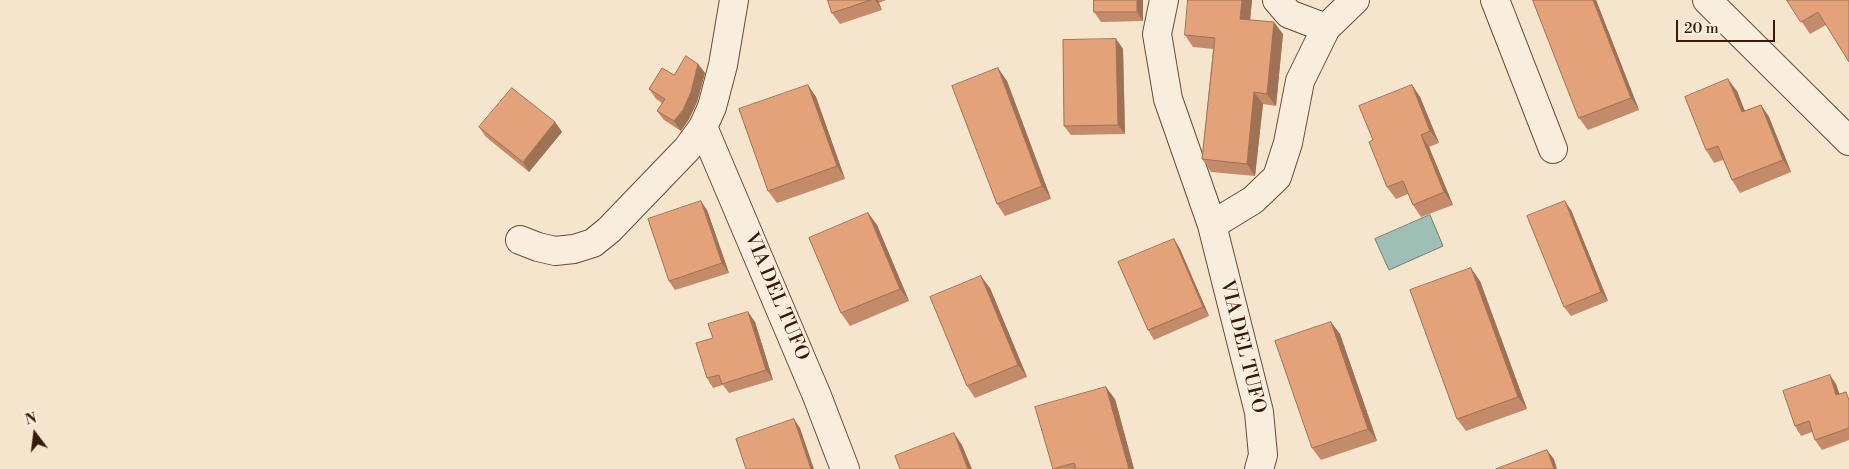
<!DOCTYPE html>
<style>
body{margin:0}
#map{position:relative;width:1849px;height:469px;overflow:hidden;background:#f6e5cd;font-family:"Libre Bodoni",serif}
canvas{display:block}
.north{position:absolute;left:10px;top:409px;width:50px;height:50px;-webkit-text-stroke:4px #f9eede;paint-order:stroke;rotate:345deg;font-size:14px;font-weight:700;line-height:20px;text-align:center;color:#391908}
.north::after{content:'';display:block;margin:auto;width:18px;height:22px;background:#391908;clip-path:polygon(50% 0,100% 100%,50% 72%,0 100%)}
.scale{position:absolute;left:1676px;top:20px;width:99px;height:22px;box-sizing:border-box;border:2px solid #391908;border-top:0;padding-left:6px;font-size:15px;line-height:18px;white-space:nowrap;color:#391908;-webkit-text-stroke:4px #f9eede;paint-order:stroke}
</style>
<div id="map">
<canvas width="1849" height="469"></canvas>
<div class="north">N</div>
<div class="scale">20 m</div>
</div>
<script>
const g = document.querySelector('canvas').getContext('2d');
g.lineJoin = 'round';
function fillPath(path, color) { g.fillStyle = color; g.fill(path, 'evenodd'); }
function strokePath(path, color, width, dash) { g.strokeStyle = color; g.lineWidth = width; g.lineCap = dash ? 'butt' : 'round'; g.setLineDash(dash || []); g.stroke(path); }
function drawText(font, color, halo, rows, align = 'center') {
  g.font = font + ' "Libre Bodoni",serif'; g.lineWidth = 4; g.setLineDash([]); g.textBaseline = 'middle'; g.strokeStyle = halo; g.fillStyle = color; for (const [text, x, y, turn = 0] of rows) {
    g.save(); g.translate(x, y); g.rotate((+turn || 0) * Math.PI / 180); g.textAlign = isNaN(turn) ? turn : align; if (halo) g.strokeText(text, 0, 0); g.fillText(text, 0, 0); g.restore();
  }
}
const water = new Path2D(`
 M1430 215 1443 246 1389 270 1375 239Z`);
const minor = new Path2D(`
 M1164 0 1157 34 1168 99 1212 225 1259 412 1263 455 1259 469
 M1277 0 1289 14 1326 28
 M1495 0 1553 149
 M1707 0 1849 141
 M703 127 817 396 845 469
 M1212 225 1253 200 1277 177 1288 143 1300 81 1326 28 1355 0
 M520 240 538 247 555 251 574 249 593 243 609 230 687 149 703 127 712 107 723 65 734 0`);
const wall = new Path2D(`
 M828 0H886L879 3 882 10 840 24 832 13Z
 M1094 0H1143V21L1101 22 1094 12Z
 M1252 0 1250 20 1283 34 1276 106 1263 104 1255 176 1211 172 1202 159 1213 49 1193 47 1185 35Z
 M1533 0H1596L1639 110 1588 130 1579 118Z
 M1787 0H1849L1826 25 1810 34Z
 M1116 39 1123 49 1125 134 1071 135 1064 126Z
 M698 64 705 73 697 102 689 119 681 131 664 120 657 111 662 103 656 99 649 89 674 75Z
 M1007 81 1051 199 1005 216 997 204Z
 M808 85 816 97 845 179 777 203 768 191Z
 M1412 85 1420 97 1439 143 1429 147 1453 205 1421 217 1413 205 1408 194 1396 199 1387 187 1373 140Z
 M1737 91 1745 111 1761 105 1769 117 1791 172 1740 193 1732 180 1723 160 1714 163 1706 150Z
 M555 122 562 132 529 172 486 137 479 127Z
 M707 210 729 273 675 290 669 281Z
 M1571 210 1608 301 1571 316 1564 307Z
 M868 213 877 225 909 301 850 326 841 313Z
 M1174 239 1180 249 1209 316 1154 340 1148 330Z
 M1480 281 1527 409 1466 431 1457 419Z
 M990 288 1027 377 975 398 967 386Z
 M748 312 755 322 773 380 729 393 723 385 713 388 707 378 713 338Z
 M1331 322 1340 334 1377 441 1321 460 1312 448Z
 M1836 384 1839 394 1849 400V440L1822 450 1815 440 1812 432 1801 436 1795 426Z
 M1115 399 1134 469H1053Z`);
const shadedWall = new Path2D(`
 M875 0H878L879 3 882 10Z
 M1137 0H1143V21L1137 12Z
 M1242 0H1252L1249 32 1240 19Z
 M1593 0H1596L1639 110 1631 98Z
 M1274 22 1283 34 1276 106 1267 94Z
 M1116 39 1123 49 1125 134 1118 125Z
 M698 64 705 73 697 102 689 119 681 131 674 121Z
 M998 68 1007 81 1051 199 1042 186Z
 M1728 79 1737 91 1750 125 1742 112Z
 M808 85 816 97 845 179 837 166Z
 M1412 85 1420 97 1439 143 1430 131Z
 M1254 92 1263 104 1255 176 1247 164Z
 M1761 105 1769 117 1791 172 1783 160Z
 M555 122 562 132 529 172 523 162Z
 M1421 135 1429 147 1453 205 1444 192Z
 M701 201 707 210 729 273 722 263Z
 M1565 201 1571 210 1608 301 1601 292Z
 M868 213 877 225 909 301 900 289Z
 M1174 239 1180 249 1209 316 1203 307Z
 M1471 268 1480 281 1527 409 1518 397Z
 M981 276 990 288 1027 377 1018 365Z
 M748 312 755 322 773 380 766 370Z
 M1331 322 1340 334 1377 441 1368 429Z
 M1830 375 1836 384 1843 404 1836 395Z
 M1106 387 1115 399 1134 469H1129Z
 M794 419 800 428 814 469H811Z
 M954 433 962 445 972 469H968Z
 M1547 450 1554 459 1557 469H1554Z`);
const building = new Path2D(`
 M828 0H871L832 13Z
 M1094 0H1137V12H1094Z
 M1188 0H1242L1240 19 1274 22 1267 94 1254 92 1247 164 1202 159 1215 38 1185 35Z
 M1533 0H1593L1631 98 1579 118Z
 M1787 0H1849V62L1818 12 1801 22Z
 M1116 39 1118 125 1064 126 1063 40Z
 M686 56 698 64 691 92 683 110 674 121 657 111 665 99 649 89 662 68 674 75Z
 M998 68 1042 186 997 204 952 86Z
 M1728 79 1742 112 1761 105 1783 160 1732 180 1718 146 1706 150 1685 97Z
 M808 85 837 166 768 191 739 109Z
 M1412 85 1430 131 1421 135 1444 192 1413 205 1403 181 1387 187 1369 142 1373 140 1359 106Z
 M512 88 555 122 523 162 479 127Z
 M701 201 722 263 669 281 648 219Z
 M1565 201 1601 292 1564 307 1527 216Z
 M868 213 900 289 841 313 809 238Z
 M1174 239 1203 307 1148 330 1118 262Z
 M1471 268 1518 397 1457 419 1410 290Z
 M981 276 1018 365 967 386 930 297Z
 M748 312 766 370 722 384 719 375 707 378 696 343 713 338 708 324Z
 M1331 322 1368 429 1312 448 1275 341Z
 M1830 375 1836 395 1846 392 1849 400V428L1815 440 1809 421 1795 426 1783 391Z
 M1106 387 1129 469H1076L1074 463 1053 469 1035 407Z
 M794 419 811 469H746L736 439Z
 M954 433 968 469H900L895 456Z
 M1547 450 1554 469H1496Z`);
const streetNames = [
 ["VIA DEL TUFO",776,297,67],
 ["VIA DEL TUFO",1242,347,76]
];
fillPath(water, '#9dbfb6');
strokePath(water, '#757d70', 1);
strokePath(minor, '#684c39', 30);
strokePath(minor, '#f9eede', 28);
fillPath(wall, '#c38b69');
fillPath(shadedWall, '#9f7155');
fillPath(building, '#e3a27a');
strokePath(building, '#9f7155', 1);
drawText('19px', '#391908', '#f9eede', streetNames);
</script>
